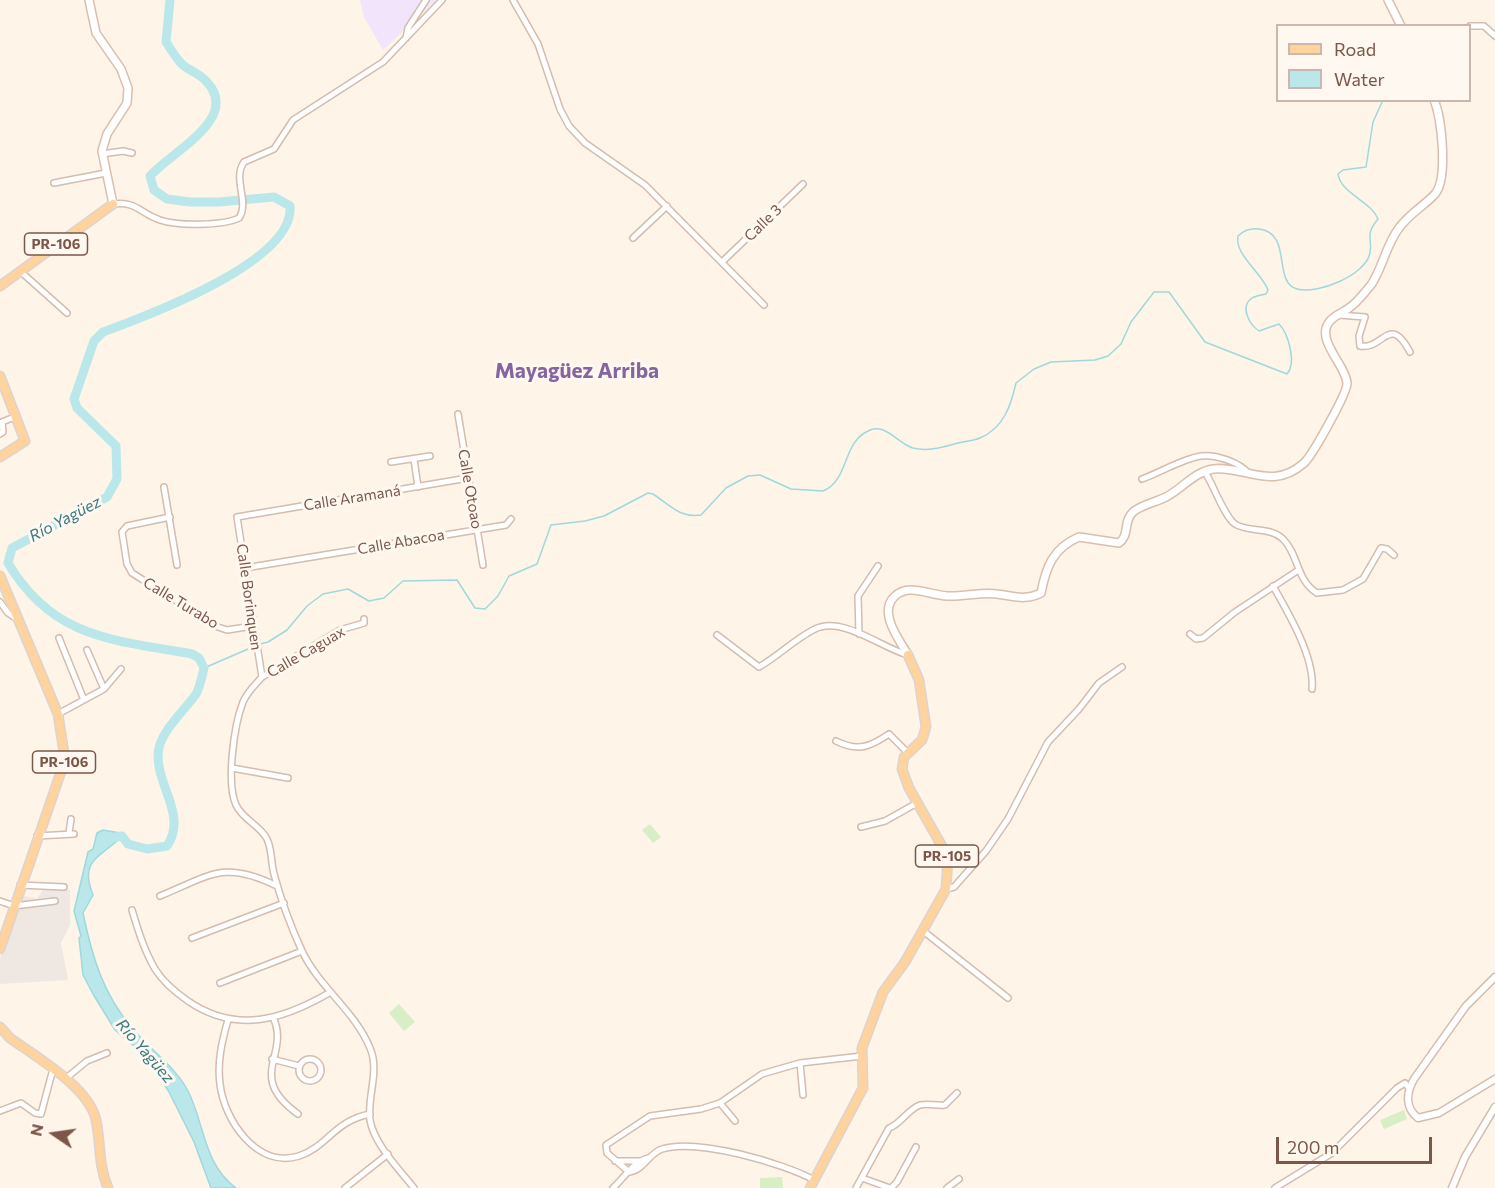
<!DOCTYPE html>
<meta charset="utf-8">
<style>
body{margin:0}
#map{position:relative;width:1495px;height:1188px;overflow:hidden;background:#fef4e8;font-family:Commissioner,sans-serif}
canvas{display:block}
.legend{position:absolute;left:1276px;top:24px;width:195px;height:78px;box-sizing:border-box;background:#fff8f0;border:2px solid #cbb8ad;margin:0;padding:8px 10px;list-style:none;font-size:18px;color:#7c5749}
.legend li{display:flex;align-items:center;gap:12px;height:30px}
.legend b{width:30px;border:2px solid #cbb8ad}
.north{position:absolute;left:24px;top:1104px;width:60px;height:60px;-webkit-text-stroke:4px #fff8f0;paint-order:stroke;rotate:283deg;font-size:16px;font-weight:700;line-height:24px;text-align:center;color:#7c5749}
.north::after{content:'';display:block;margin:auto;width:21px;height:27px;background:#7c5749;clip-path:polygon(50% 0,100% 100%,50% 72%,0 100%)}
.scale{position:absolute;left:1276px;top:1137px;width:156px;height:27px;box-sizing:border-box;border:3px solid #7c5749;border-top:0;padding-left:8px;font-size:18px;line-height:21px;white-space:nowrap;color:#7c5749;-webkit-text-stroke:4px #fff8f0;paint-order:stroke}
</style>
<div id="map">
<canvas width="1495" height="1188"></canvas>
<ul class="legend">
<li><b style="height:8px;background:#ffd39e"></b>Road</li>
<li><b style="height:16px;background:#bae7ea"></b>Water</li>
</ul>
<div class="north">N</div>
<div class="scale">200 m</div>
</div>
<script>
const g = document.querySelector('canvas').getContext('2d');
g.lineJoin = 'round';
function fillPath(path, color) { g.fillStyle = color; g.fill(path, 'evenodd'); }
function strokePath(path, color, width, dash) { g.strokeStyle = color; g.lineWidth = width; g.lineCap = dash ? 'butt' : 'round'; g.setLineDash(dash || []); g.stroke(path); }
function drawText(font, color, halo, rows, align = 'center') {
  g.font = font + ' Commissioner,sans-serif'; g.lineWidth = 6; g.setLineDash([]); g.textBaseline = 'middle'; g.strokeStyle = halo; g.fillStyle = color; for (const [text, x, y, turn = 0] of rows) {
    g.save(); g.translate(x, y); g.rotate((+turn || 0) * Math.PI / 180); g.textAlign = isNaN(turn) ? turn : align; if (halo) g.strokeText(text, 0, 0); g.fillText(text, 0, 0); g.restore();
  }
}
const industrial = new Path2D(`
 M43 889 70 890V925L61 943 68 980 0 984V959L20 895 37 899Z`);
const education = new Path2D(`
 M360 0H436L383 50 364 17Z`);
const green = new Path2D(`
 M650 824 661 837 653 843 642 830Z
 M399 1004 415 1022 404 1031 389 1013Z
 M1404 1110 1407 1119 1384 1129 1380 1120Z
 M782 1177 783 1188H760V1178Z`);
const water = new Path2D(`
 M103 830 120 833 122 836C103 857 78 858 93 895L83 913C92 956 103 995 133 1029 150 1050 175 1066 188 1091 205 1124 203 1164 236 1188H211L194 1142 169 1092 146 1056 115 1030 93 994 83 975 79 938 81 936 74 911 88 852 93 849 97 833Z`);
const stream = new Path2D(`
 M260 644 268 642 287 630 307 606 323 594 348 589 369 601 384 598 403 581 457 580 475 608 485 609 498 596 509 576 537 564 551 525 585 521 604 516 648 493 653 494C670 505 679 518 701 515L726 488 748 476 760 475 791 489 823 491C849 481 842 443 868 431 885 422 897 443 913 448 928 452 943 447 958 443 965 441 973 441 980 438 1004 428 1011 405 1016 383L1034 369 1051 362 1095 360 1108 356 1121 344 1131 322 1154 292H1169L1205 342 1287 374C1297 363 1288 333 1279 324L1259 331C1250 325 1239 307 1252 298 1255 296 1262 295 1266 294L1268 290C1261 272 1234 254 1238 236 1244 230 1250 228 1259 229 1293 233 1272 282 1297 289 1317 295 1366 275 1370 253 1373 238 1364 236 1378 219 1371 201 1341 194 1338 174L1343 170 1366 167 1373 122 1383 100
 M204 668 255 646`);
const river = new Path2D(`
 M110 838 122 836 128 844 147 849 167 846C189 814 152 781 159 748 163 729 185 710 196 694 200 687 202 676 204 668L199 658 192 654C114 640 53 639 8 563L12 548 107 497 117 479 116 446 77 408 74 399 94 341 103 332C146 316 295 262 290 206L274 197 219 202H190L167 199 154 190 150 176C172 151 242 118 206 81 200 74 190 71 183 65 176 59 171 49 166 42L170 0`);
const minor = new Path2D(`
 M513 0 538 44 560 109 569 126 585 143 645 185 764 305
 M1470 26H1484L1495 36
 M406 38 408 28 426 0
 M102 154 123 151 132 153
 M54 183 106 173
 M113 204C137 201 139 213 160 220 177 226 222 226 239 218 250 202 232 179 244 162L274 149 293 120 383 62 442 0
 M633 238 667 206
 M722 262 803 184
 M20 271 67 313
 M1339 315 1365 317 1359 336 1360 346C1384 350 1389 313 1410 352
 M458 414 483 565
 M0 434 3 432 2 422 17 416
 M414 459 418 487
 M391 462 430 456
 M1205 472C1213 484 1224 516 1235 524 1249 533 1270 526 1283 539 1299 555 1296 580 1317 593L1343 590 1363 579 1381 548 1387 549 1394 555
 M1142 479C1161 472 1182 459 1201 456 1215 454 1240 462 1249 474
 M164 487 177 565
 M170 517 127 526 122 532 127 564 132 573 218 627 227 630 253 626
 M245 568 506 525 511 519
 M1273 586C1289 614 1315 658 1312 689
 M0 602 8 613 17 619
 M364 619V623L340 630 262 677C255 685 247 692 243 702 234 725 226 783 236 805 243 820 260 825 267 839 272 849 271 863 274 874 281 900 291 927 302 951 319 987 355 1011 370 1048 380 1071 367 1096 370 1120 374 1144 399 1169 414 1188
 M859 634 858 596 878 566
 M1190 634 1196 639 1203 638 1235 612 1297 571
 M717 635 759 667C778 656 794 640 813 630 841 614 881 648 908 655
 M59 638 84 700
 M87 650 104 689
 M262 677 237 517 468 478
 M58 714 104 689 121 669
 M836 741C858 752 870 747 889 734L908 753
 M232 768 288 778
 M861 827 885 821 917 803
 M69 833 71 819
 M37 836 74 834
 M20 885 64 887
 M946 889 954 887 986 851 1008 819 1048 742 1079 709 1099 683 1122 667
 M160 896C211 875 224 860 277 886
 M0 901 14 906 55 901
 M132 910C138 930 144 950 155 969 163 982 175 992 188 1001 236 1034 282 1020 329 993
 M922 930 1008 998
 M192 938 284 903
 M220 983 302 951
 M273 1017C291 1055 245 1076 298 1114
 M228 1020C222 1041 217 1062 220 1084 224 1120 257 1169 299 1156 327 1147 334 1121 370 1114
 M272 1059 299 1066
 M299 1070a11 11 0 1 1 22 0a11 11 0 1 1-22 0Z
 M800 1063 803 1095
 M65 1079 87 1061 107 1053
 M720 1103 735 1121
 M0 1111 21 1103 35 1113 41 1114 53 1069
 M615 1161H639
 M629 1172 607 1153 606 1145 650 1116 701 1109 720 1103 762 1074 800 1063 862 1056
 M629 1172C643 1171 649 1153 662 1149 697 1138 783 1163 814 1180
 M862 1178 890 1188
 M345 1188 388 1154
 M613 1188C625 1177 632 1163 648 1158
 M856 1188 889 1128C901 1124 907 1110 920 1105 928 1103 937 1106 945 1105L957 1093
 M891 1188 897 1182 916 1147
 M947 1188 959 1179
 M1275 1188 1332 1153 1397 1088 1405 1083 1409 1088`);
const tertiary = new Path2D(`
 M1495 977 1466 1006 1414 1079C1406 1093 1405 1108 1418 1118L1439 1113 1495 1079
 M1452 1188 1465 1157 1495 1107`);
const secondary = new Path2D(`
 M89 0 96 33 121 69 128 88 127 103 107 134 102 151 113 204
 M1388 0 1401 26
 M908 655C900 641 878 613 894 597 898 593 905 590 911 590 922 590 935 595 947 596 963 597 981 592 997 594 1015 596 1024 601 1041 593 1046 567 1053 548 1079 537L1119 543C1130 535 1123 521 1133 512 1141 505 1156 502 1166 497 1182 489 1194 472 1213 469 1244 465 1272 492 1304 463 1312 456 1348 392 1347 383 1346 365 1314 339 1330 321 1335 315 1344 312 1349 308 1358 302 1364 293 1371 285 1383 267 1386 245 1399 228 1409 214 1424 206 1435 194 1448 179 1442 118 1434 100`);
const primary = new Path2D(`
 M0 286 113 204
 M0 376 25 441 0 457
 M0 576 58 714 65 760 0 949
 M0 1027 10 1038C36 1057 89 1087 96 1120 101 1143 98 1165 108 1188
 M810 1188 863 1088 862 1048 883 992 905 962 946 889 948 857 909 788 902 769 904 757 922 740 926 727 919 680 908 655`);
const shields = [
 [56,244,63],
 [64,762,63],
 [947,856,63]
];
const shieldNames = [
 ["PR-106",56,244],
 ["PR-106",64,762],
 ["PR-105",947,856]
];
const streetNames = [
 ["Calle 3",763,223,-44],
 ["Calle Otoao",470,489,80],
 ["Calle Aramaná",352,498,-9],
 ["Calle Abacoa",401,542,-10],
 ["Calle Borinquen",249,597,82],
 ["Calle Turabo",181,603,31],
 ["Calle Caguax",306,652,-30]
];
const waterNames = [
 ["Río Yagüez",65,519,-28],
 ["Río Yagüez",145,1051,49]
];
const districtNames = [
 ["Mayagüez Arriba",577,371]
];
fillPath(industrial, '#efe7e1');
fillPath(education, '#f1e4fb');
fillPath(green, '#d8eec4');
fillPath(water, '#bae7ea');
strokePath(water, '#9fd8dd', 1.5);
strokePath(stream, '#9fd8dd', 1.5);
strokePath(river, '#bae7ea', 9);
strokePath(minor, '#d4bcaf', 8);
strokePath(tertiary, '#d4bcaf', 9);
strokePath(secondary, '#dabeae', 10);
strokePath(primary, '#ddd3d0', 11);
strokePath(minor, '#fff', 5);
strokePath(tertiary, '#fff', 6);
strokePath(secondary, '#fff', 7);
strokePath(primary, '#ffd39e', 8);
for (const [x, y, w] of shields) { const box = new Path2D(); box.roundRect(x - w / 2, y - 11, w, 22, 4.5); g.fillStyle = '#fff8f0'; g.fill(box); strokePath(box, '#7c5749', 1.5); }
drawText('bold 14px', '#7c5749', null, shieldNames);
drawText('15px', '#7c5749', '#fff8f0', streetNames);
drawText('italic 16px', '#3a7c82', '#fff8f0', waterNames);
drawText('bold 21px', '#86649f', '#fff8f0', districtNames);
</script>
